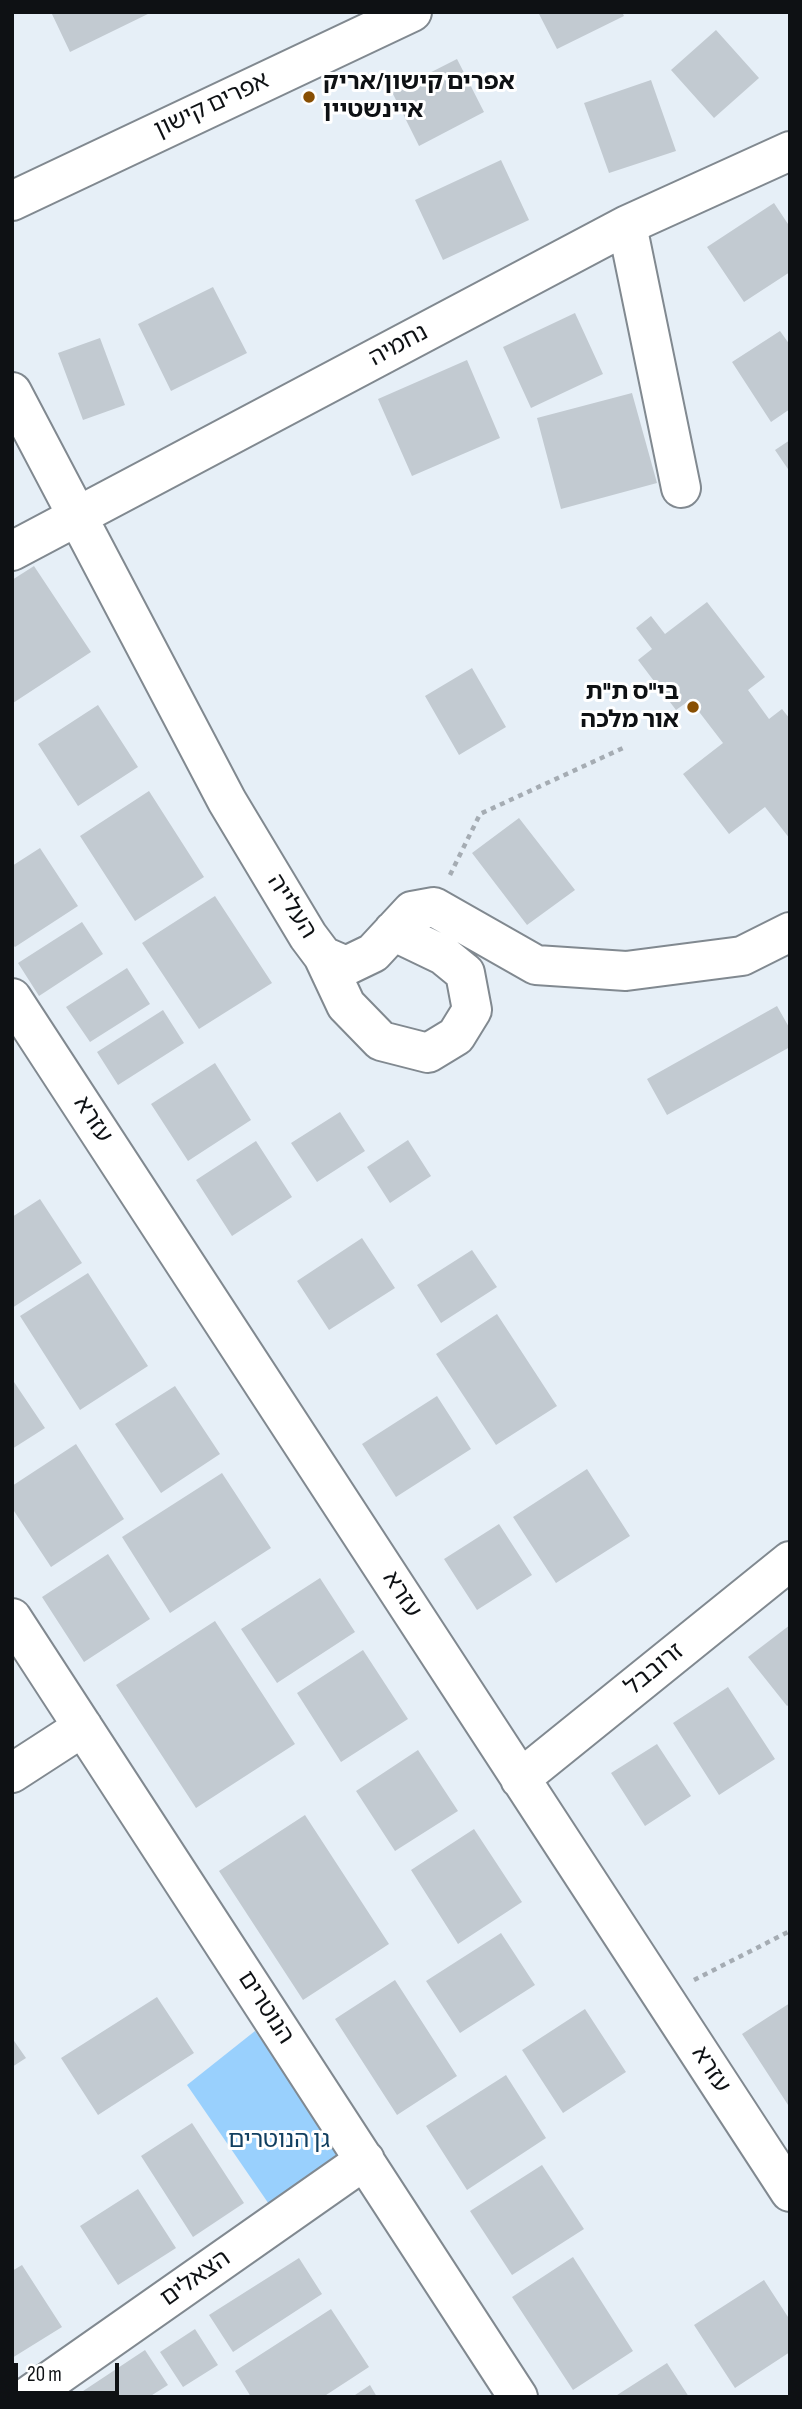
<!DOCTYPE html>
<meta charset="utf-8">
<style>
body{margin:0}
#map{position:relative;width:802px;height:2409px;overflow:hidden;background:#e6eff7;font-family:"Sofia Sans Condensed",sans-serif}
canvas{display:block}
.frame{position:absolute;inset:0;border:14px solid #0e1114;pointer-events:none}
.scale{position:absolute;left:14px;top:2363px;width:105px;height:32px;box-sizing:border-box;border:4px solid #0e1114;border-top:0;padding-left:9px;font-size:21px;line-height:24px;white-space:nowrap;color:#0e1114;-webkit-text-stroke:5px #fff;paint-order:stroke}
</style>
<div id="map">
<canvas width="802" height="2409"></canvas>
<div class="frame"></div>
<div class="scale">20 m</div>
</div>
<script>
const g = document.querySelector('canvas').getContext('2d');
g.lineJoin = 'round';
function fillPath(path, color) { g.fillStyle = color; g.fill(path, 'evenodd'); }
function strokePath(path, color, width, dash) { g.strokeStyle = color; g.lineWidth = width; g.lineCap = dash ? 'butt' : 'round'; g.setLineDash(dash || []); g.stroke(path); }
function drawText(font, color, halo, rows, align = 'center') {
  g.font = font + ' "Sofia Sans Condensed","Noto Sans Hebrew",sans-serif'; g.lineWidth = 6; g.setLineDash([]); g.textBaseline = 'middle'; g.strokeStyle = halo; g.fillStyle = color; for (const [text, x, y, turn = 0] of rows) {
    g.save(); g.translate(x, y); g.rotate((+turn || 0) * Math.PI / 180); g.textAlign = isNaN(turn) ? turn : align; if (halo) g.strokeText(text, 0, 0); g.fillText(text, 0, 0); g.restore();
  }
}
const green = new Path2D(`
 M255 2031 347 2161 273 2210 187 2085Z`);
const building = new Path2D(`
 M51 12H152L70 52Z
 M538 12H622L624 16 557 49Z
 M716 30 759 78 714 118 671 70Z
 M457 59 484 112 419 146 392 92Z
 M651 80 676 151 609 173 584 103Z
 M501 160 529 220 443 260 415 200Z
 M774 203 790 227V272L744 302 707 247Z
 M213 287 247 353 171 391 138 324Z
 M575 313 603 374 531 408 503 347Z
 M780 331 790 345V409L771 422 732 362Z
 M100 338 125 405 83 420 58 353Z
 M467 360 500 438 412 476 378 399Z
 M632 393 657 483 561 509 537 418Z
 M790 440V472L775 450Z
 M34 566 91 652 13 703 12 580Z
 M707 602 765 677 748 690 769 719 782 709 790 719V839L765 807 729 834 683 774 723 743 690 700 676 710 638 660 652 649 636 628 651 616 665 634Z
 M472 668 506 727 459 755 425 696Z
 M98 705 138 767 78 806 38 744Z
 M149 791 204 877 135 921 80 836Z
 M519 818 575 890 527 925 472 853Z
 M40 848 78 906 15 947 12 944V866Z
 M215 896 272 983 199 1029 142 943Z
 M82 922 103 954 39 996 18 963Z
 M127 968 150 1004 90 1042 66 1007Z
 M777 1006 790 1029V1047L667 1115 647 1079Z
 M163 1010 184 1043 118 1085 97 1052Z
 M215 1063 251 1120 188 1161 151 1104Z
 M340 1112 365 1151 317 1182 291 1143Z
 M408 1140 431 1176 390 1203 367 1167Z
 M256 1141 292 1197 232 1236 196 1180Z
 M40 1199 82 1263 12 1308V1217Z
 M362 1238 395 1288 329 1330 297 1281Z
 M472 1250 497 1287 441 1323 417 1285Z
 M88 1273 148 1366 80 1410 20 1316Z
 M497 1314 557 1406 496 1445 436 1354Z
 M12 1379 45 1428 12 1449Z
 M175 1386 220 1454 161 1493 115 1424Z
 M437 1396 471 1449 396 1497 362 1444Z
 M76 1444 124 1519 51 1567 12 1508V1486Z
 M587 1469 630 1536 556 1583 513 1517Z
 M222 1473 271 1548 170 1613 122 1537Z
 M499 1524 532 1575 477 1610 444 1559Z
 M108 1554 150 1619 84 1662 42 1597Z
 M320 1578 355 1632 277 1683 241 1629Z
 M215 1621 295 1744 196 1808 116 1685Z
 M790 1625V1704L787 1706 748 1657Z
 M363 1650 408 1719 341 1762 297 1693Z
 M728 1687 775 1759 719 1795 673 1723Z
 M657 1744 691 1796 645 1826 611 1773Z
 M418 1750 458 1811 395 1851 356 1791Z
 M305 1815 389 1944 303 2000 219 1871Z
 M474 1829 522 1902 458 1944 411 1870Z
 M501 1933 535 1985 460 2033 426 1981Z
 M395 1980 457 2076 397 2115 335 2019Z
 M157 1997 194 2053 98 2115 61 2058Z
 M790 2003V2108L742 2034Z
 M585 2009 626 2072 563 2113 522 2050Z
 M12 2038 26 2058 12 2067Z
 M506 2075 546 2138 467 2190 426 2126Z
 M192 2123 244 2203 193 2237 141 2156Z
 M542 2165 584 2229 512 2275 470 2211Z
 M138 2189 176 2248 118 2285 80 2226Z
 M573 2257 633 2351 573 2390 512 2297Z
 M299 2258 322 2294 233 2352 209 2315Z
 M22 2265 62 2327 12 2358V2271Z
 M764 2280 790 2320V2352L735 2388 694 2325Z
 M331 2309 369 2367 323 2397H251L235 2371Z
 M195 2329 218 2365 183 2387 160 2352Z
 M145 2350 168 2385 149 2397H74Z
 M667 2363 689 2397H614Z
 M370 2385 377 2397H352Z`);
const path = new Path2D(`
 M450 875 480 814 623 748
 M694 1980 790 1931`);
const minor = new Path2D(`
 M12 201 412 12
 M627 225 681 488
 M12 392 227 801 308 936 323 956 346 966 373 953 412 911 434 907 536 965 626 971 742 956 790 932
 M12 551 627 225 790 151
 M323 956 346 1005 381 1041 428 1053 456 1036 472 1010 465 973 443 955 393 931
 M12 998 790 2192
 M12 1618 518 2397
 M12 1773 83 1727
 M520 1779 790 1561
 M27 2397 365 2160`);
const markers = [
 [309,97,7,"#884f03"],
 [693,707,7,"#884f03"]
];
const poiNames = [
 ["אפרים קישון/אריק",323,83],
 ["איינשטיין",323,111],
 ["בי\"ס ת\"ת",679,693,"right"],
 ["אור מלכה",679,721,"right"]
];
const streetNames = [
 ["אפרים קישון",212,106,-25],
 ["נחמיה",399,346,-28],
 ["העלייה",291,907,58],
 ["עזרא",92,1120,57],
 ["עזרא",401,1595,57],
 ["זרובבל",655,1670,-39],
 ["הנוטרים",265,2008,57],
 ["עזרא",710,2070,57],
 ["הצאלים",196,2279,-35]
];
const parkNames = [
 ["גן הנוטרים",279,2141]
];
fillPath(green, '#99d0fd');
fillPath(building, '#c2cad1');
strokePath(minor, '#818990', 42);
strokePath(path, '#a5acb3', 4.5, [5, 5]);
strokePath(minor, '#fff', 38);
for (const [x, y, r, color] of markers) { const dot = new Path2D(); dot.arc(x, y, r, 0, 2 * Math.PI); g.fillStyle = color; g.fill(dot); strokePath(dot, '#fff', 2.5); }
drawText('bold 24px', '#0e1114', '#fff', poiNames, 'left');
drawText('24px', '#0e1114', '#fff', streetNames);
drawText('24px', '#113f60', '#fff', parkNames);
</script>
